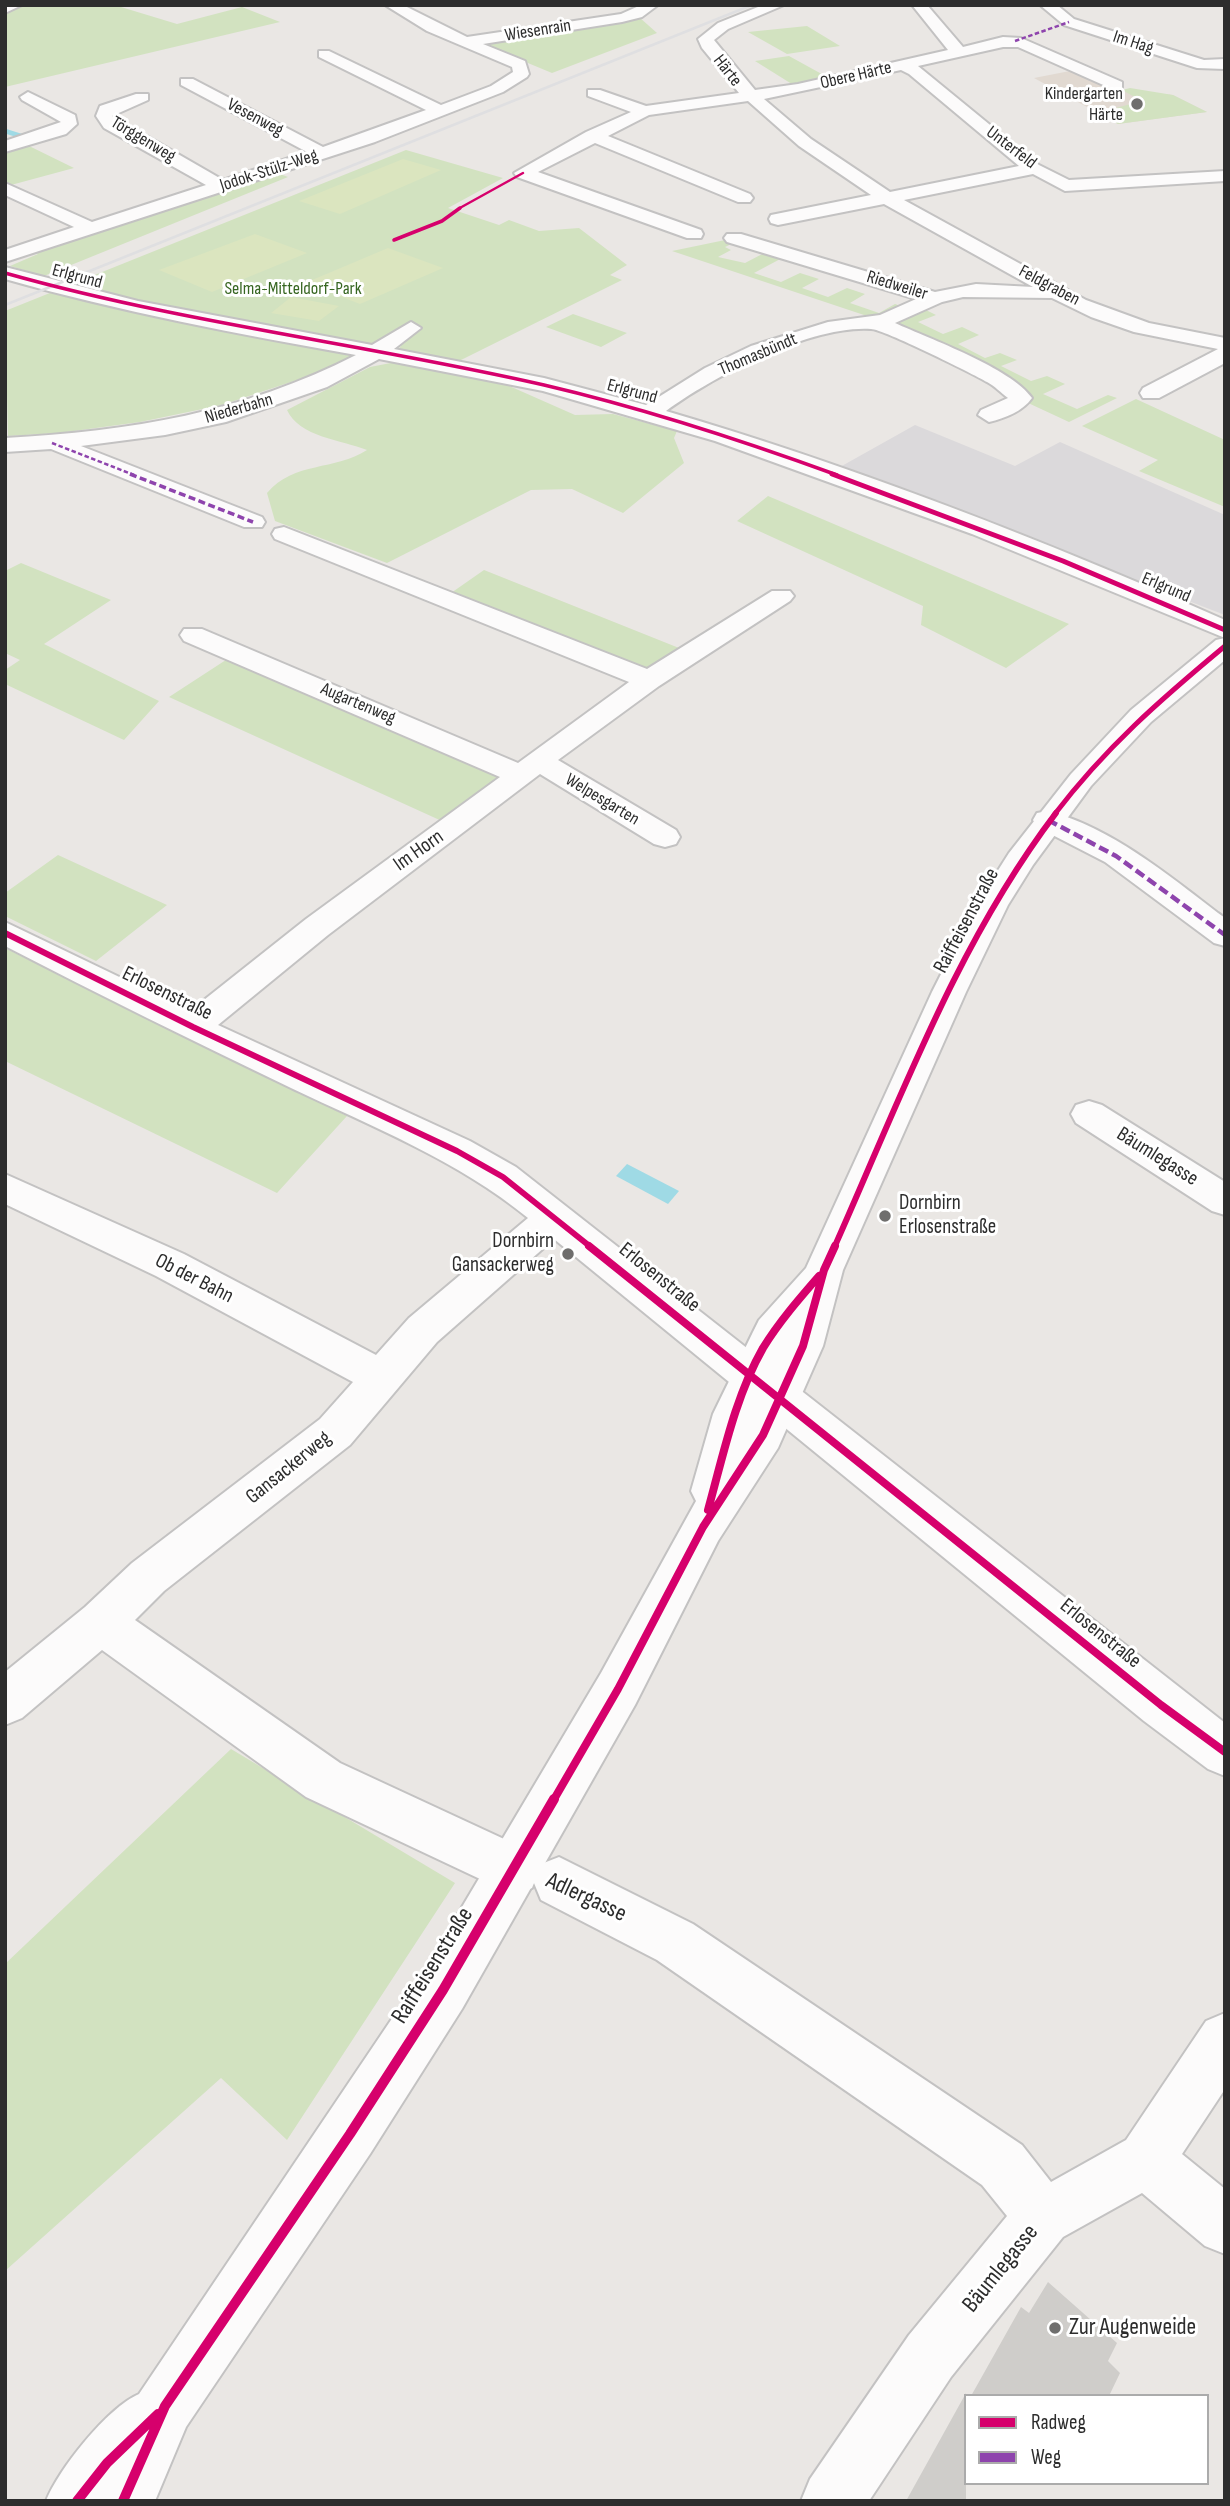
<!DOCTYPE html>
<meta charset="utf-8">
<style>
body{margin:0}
#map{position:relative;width:1230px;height:2506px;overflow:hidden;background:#eae7e4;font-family:"Sofia Sans Condensed",sans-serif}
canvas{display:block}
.frame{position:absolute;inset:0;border:7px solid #2d2d2d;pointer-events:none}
.legend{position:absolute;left:964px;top:2394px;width:245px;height:91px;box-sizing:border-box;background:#fff;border:2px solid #ababab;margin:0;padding:9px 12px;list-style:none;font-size:21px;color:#2d2d2d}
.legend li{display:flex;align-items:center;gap:14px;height:35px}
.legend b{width:35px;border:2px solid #ababab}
</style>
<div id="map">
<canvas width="1230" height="2506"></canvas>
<div class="frame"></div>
<ul class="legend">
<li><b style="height:9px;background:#d6006c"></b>Radweg</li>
<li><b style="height:9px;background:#8e44ad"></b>Weg</li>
</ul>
</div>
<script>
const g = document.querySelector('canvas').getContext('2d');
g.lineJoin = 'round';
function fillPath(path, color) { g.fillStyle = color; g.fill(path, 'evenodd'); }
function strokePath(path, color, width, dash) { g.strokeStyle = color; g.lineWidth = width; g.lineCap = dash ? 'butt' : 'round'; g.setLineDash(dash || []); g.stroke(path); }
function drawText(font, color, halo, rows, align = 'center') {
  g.font = font + ' "Sofia Sans Condensed",sans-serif'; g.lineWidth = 6; g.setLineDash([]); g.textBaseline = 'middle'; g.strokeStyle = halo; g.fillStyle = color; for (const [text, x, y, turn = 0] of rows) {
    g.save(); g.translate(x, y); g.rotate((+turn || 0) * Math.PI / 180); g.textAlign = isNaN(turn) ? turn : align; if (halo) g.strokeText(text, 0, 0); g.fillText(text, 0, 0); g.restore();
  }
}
const industrial = new Path2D(`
 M915 425 1015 466 1060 442 1225 515V615L840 467Z`);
const education = new Path2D(`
 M1075 70 1121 90 1173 95 1207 112 1118 124 1034 78Z`);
const green = new Path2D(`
 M5 5 121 7 177 24 242 7 280 22 5 87Z
 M639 17 657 33 552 73 482 44Z
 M807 26 840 46 787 54 748 32Z
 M789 56 829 78 795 86 755 61Z
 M1130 88 1173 95 1207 112 1118 124 1097 113 1142 101 1122 90Z
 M25 144 74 168 11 185 5 182V149Z
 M406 150 503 178 448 208 499 225 509 220 539 231 579 228 627 265 610 275 622 280 459 361 398 349 401 346 378 341 330 369 222 405 140 422 59 433 8 436 5 311Z
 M275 172 288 177 44 276 10 266 38 254 30 251Z
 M730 239 738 241 725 247 731 250 718 257 745 263 768 251 784 257 754 273 781 282 800 273 819 279 802 288 828 297 847 288 865 294 850 303 879 313 895 304 906 308 873 318 672 251Z
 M924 309 936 315 918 322 943 334 962 327 979 335 958 344 985 358 1000 353 1017 360 1001 366 1031 381 1047 376 1065 384 1043 394 1077 409 1108 395 1117 398 1069 422 1026 402 888 324Z
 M573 314 627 333 601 347 546 327Z
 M401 361 498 381 575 415 613 414 677 431 674 438 684 463 623 513 572 489 531 490 387 563 275 521 267 493C294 461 335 471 367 450 342 440 299 437 287 410L370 367Z
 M1136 399 1225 440V507L1139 471 1158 460 1082 426Z
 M768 496 1069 624 1006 668 921 625 923 606 737 521Z
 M21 563 111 600 44 644 159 701 124 740 5 684V670L20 660 5 653V571Z
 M484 570 679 648 645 671 451 593Z
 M232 656 497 771 499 784 444 822 169 697Z
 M58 855 167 905 96 961 5 916V893Z
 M5 948 347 1116 277 1193 5 1061Z
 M231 1749 455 1883 287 2140 221 2078 5 2271V1964Z`);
const pitch = new Path2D(`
 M403 159 441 170 340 214 299 201Z
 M255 234 307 253 212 292 159 270Z
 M388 248 443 268 360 304 305 283Z
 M291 297 339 306 319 321 271 313Z`);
const water = new Path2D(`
 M627 1164 679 1191 668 1204 616 1176Z`);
const stream = new Path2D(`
 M5 131 24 137`);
const building = new Path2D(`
 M1048 2282 1117 2343 1108 2361 1120 2373 1109 2396H971L1021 2307 1029 2313Z
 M966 2393V2501H906Z`);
const street = new Path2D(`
 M5 5H22L5 13Z
 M385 5H403L467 37 621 14 641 5H658L642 17 622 22 483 44 525 61 529 74 527 77 503 92 375 142 5 262V250L74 227 5 195V183L92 222 206 185 104 128 96 116 100 106 136 94H148V100L112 116 223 180 307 152 181 85V79H193L323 147 426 110 319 57V51H329L441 105 491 86 513 72 512 67 427 31Z
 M763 5H784L728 29 714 40 755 90 798 84 948 50 912 5H927L963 47 1003 37 1021 38 1122 82V88H1110L1018 47H1003L918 66 1039 165 1069 180 1225 171V181L1065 191 1033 174 904 200 1086 300 1149 323 1225 338V363L1159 398H1143L1140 393 1143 388 1218 349 1134 332 1091 317 1052 298 963 297 942 302 895 323C930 339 1011 368 1032 398 1022 412 1005 418 989 422L978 415 981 410 1008 398C1001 393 995 386 987 382 973 374 883 329 871 329 811 325 714 376 666 411 857 467 1043 540 1225 620V638L972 534 715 441 543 391 379 359 327 387 226 422 165 435 81 446 262 517 265 522 262 527H244L51 449 5 452V438C132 431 242 413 356 355 238 334 121 312 5 279V267L138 301 372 345 411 322 421 328 394 349 544 378 646 405 705 368 751 346 828 322 880 315 916 299 727 242 724 238 727 234H741L935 292 976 284 1033 287 884 204 778 225 771 223 769 219 771 215 871 195 799 146 748 101 649 115 608 136 750 194 753 198 750 202H738L595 143 538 172 701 230 703 234 701 238H687L517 177 514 173 586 132 631 112 588 96V90H600L646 106 739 93 702 48 698 39 718 23ZM901 70 909 74 1019 166 890 192 811 139 764 99Z
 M1040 5H1057L1074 19 1204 60 1225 59V69L1197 68 1064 25Z
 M28 92 75 115 77 124 66 134 5 152V141L61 122 22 100 20 97Z
 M284 527 647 669 772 591H790L794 596 790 601 659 686 558 760 676 830 680 837 676 844 665 847 654 844 540 774 328 935 218 1025 470 1141 516 1167 1225 1723V1776L1208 1769 1144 1721 554 1239 437 1342 350 1445 164 1591 135 1620 340 1763 532 1852 539 1869 541 1864 559 1857 693 1924 1022 2145 1051 2182 1126 2140 1206 2021 1225 2013V2089L1182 2154 1225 2189V2254L1205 2246 1142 2193 1063 2237 951 2377 869 2501H801L810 2479 909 2335 1007 2216 982 2185 657 1960 541 1900 534 1883 532 1888 514 1895 306 1797 102 1650 22 1718 5 1725V1672L85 1607 132 1563 320 1419 353 1382 156 1276 5 1204V1174L184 1254 376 1355 409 1318 528 1218C457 1160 373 1127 291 1088 195 1042 100 995 5 946V922L190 1011 306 919 500 777 184 641 180 635 184 629H202L518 763 629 682 275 539 272 534 275 529Z
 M1048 811C1110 827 1167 874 1218 913L1225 918V946L1214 943 1105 862 1037 827 1033 820 1037 813Z
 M1089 1101 1102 1105 1225 1182V1215L1212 1211 1076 1123 1071 1114 1076 1105Z`);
const secondary = new Path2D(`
 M1225 638V660L1151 722 1091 786 1033 865 1008 905 966 992 843 1270 823 1346 778 1448 718 1541 635 1705 462 2009 370 2154 186 2427 155 2501H46C59 2469 107 2408 139 2394L424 1971 601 1673 696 1501 691 1491 713 1414 753 1332 759 1320 806 1268 932 992 976 905 1009 853 1071 774 1131 710 1216 640Z`);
const rail = new Path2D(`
 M5 305 752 5`);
const quietFar2 = new Path2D(`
 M1015 41 1069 22
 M52 443 134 475`);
const quietFar1 = new Path2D(`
 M130 474 253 522`);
const quiet = new Path2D(`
 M1048 820 1116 856 1225 935`);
const cyclewayFar5 = new Path2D(`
 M458 209 523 173`);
const cyclewayFar4 = new Path2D(`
 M394 240 442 221 460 208
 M5 273C182 323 365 344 544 385 643 408 741 440 837 475`);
const cyclewayFar3 = new Path2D(`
 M832 474 1063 561 1225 630
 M1054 815C1106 747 1160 700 1225 646`);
const cyclewayFar2 = new Path2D(`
 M5 933 193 1027 457 1151 503 1177 592 1248
 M834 1248C900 1100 957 943 1056 813`);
const cyclewayFar1 = new Path2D(`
 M589 1246 1161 1705 1225 1752
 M708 1510C723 1456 735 1397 763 1348 779 1322 799 1299 819 1276
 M553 1801 618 1689 703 1527 763 1435 803 1346 824 1270 835 1246`);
const cycleway = new Path2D(`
 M77 2501 107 2463 158 2414
 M123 2501 165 2406 350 2134 443 1990 554 1799`);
const markers = [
 [1137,104,7,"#6f6e6d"],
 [885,1216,7,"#6f6e6d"],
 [568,1254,7,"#6f6e6d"],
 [1055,2328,7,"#6f6e6d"]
];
const farStreetnames = [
 ["Wiesenrain",538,31,-9],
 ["Im Hag",1133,43,18],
 ["Härte",727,71,52],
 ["Obere Härte",856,76,-13],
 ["Vesenweg",255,118,28],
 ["Törggenweg",143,140,31],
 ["Unterfeld",1011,148,37],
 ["Jodok-Stülz-Weg",269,171,-18],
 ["Erlgrund",77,277,15],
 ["Riedweiler",897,286,17],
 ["Feldgraben",1049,286,28],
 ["Thomasbündt",758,355,-23],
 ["Erlgrund",632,392,15],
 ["Niederbahn",239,409,-16],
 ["Erlgrund",1166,588,23],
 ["Augartenweg",358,704,23],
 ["Welpesgarten",602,800,31]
];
const farPoinames = [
 ["Kindergarten",1123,94],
 ["Härte",1123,115]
];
const farParknames = [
 ["Selma-Mitteldorf-Park",293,289]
];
const streetNames = [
 ["Im Horn",419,851,-35],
 ["Raiffeisenstraße",967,921,-62],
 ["Erlosenstraße",167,994,26],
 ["Bäumlegasse",1157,1157,32],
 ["Erlosenstraße",659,1278,39],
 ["Ob der Bahn",194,1279,27],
 ["Gansackerweg",289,1468,-39],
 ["Erlosenstraße",1100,1634,39]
];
const poiNames = [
 ["Dornbirn",899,1204],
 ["Erlosenstraße",899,1228],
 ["Dornbirn",554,1242,"right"],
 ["Gansackerweg",554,1266,"right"]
];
const nearStreetnames = [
 ["Adlergasse",586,1898,25],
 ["Raiffeisenstraße",433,1966,-58],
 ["Bäumlegasse",1001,2269,-51]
];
const nearPoinames = [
 ["Zur Augenweide",1069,2328]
];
fillPath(industrial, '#dbd9db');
fillPath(education, '#e1d9d1');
fillPath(green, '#d2e2c0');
fillPath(pitch, '#dbe5bf');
fillPath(water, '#9fdae5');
strokePath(stream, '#9fdae5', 4.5);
fillPath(building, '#cfcdca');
strokePath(street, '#c3c2c2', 4);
strokePath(secondary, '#c3c2c2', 4);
fillPath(street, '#fcfbfb');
fillPath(secondary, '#fcfbfb');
strokePath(rail, '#dfdfe1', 2.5);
strokePath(quietFar2, '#8e44ad', 2.5, [4.5, 2.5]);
strokePath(quietFar1, '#8e44ad', 3.5, [7, 3.5]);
strokePath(quiet, '#8e44ad', 4.5, [10, 4.5]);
strokePath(cyclewayFar5, '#d6006c', 2.5);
strokePath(cyclewayFar4, '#d6006c', 3.5);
strokePath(cyclewayFar3, '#d6006c', 5);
strokePath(cyclewayFar2, '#d6006c', 6);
strokePath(cyclewayFar1, '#d6006c', 8);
strokePath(cycleway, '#d6006c', 10);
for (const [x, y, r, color] of markers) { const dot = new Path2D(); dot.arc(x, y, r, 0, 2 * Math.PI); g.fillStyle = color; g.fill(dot); strokePath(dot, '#fff', 2.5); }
drawText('18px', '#2d2d2d', '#fff', farStreetnames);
drawText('18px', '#2d2d2d', '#fff', farPoinames, 'right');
drawText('18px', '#376622', '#fff', farParknames);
drawText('21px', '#2d2d2d', '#fff', streetNames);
drawText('21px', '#2d2d2d', '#fff', poiNames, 'left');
drawText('24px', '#2d2d2d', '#fff', nearStreetnames);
drawText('24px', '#2d2d2d', '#fff', nearPoinames, 'left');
</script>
